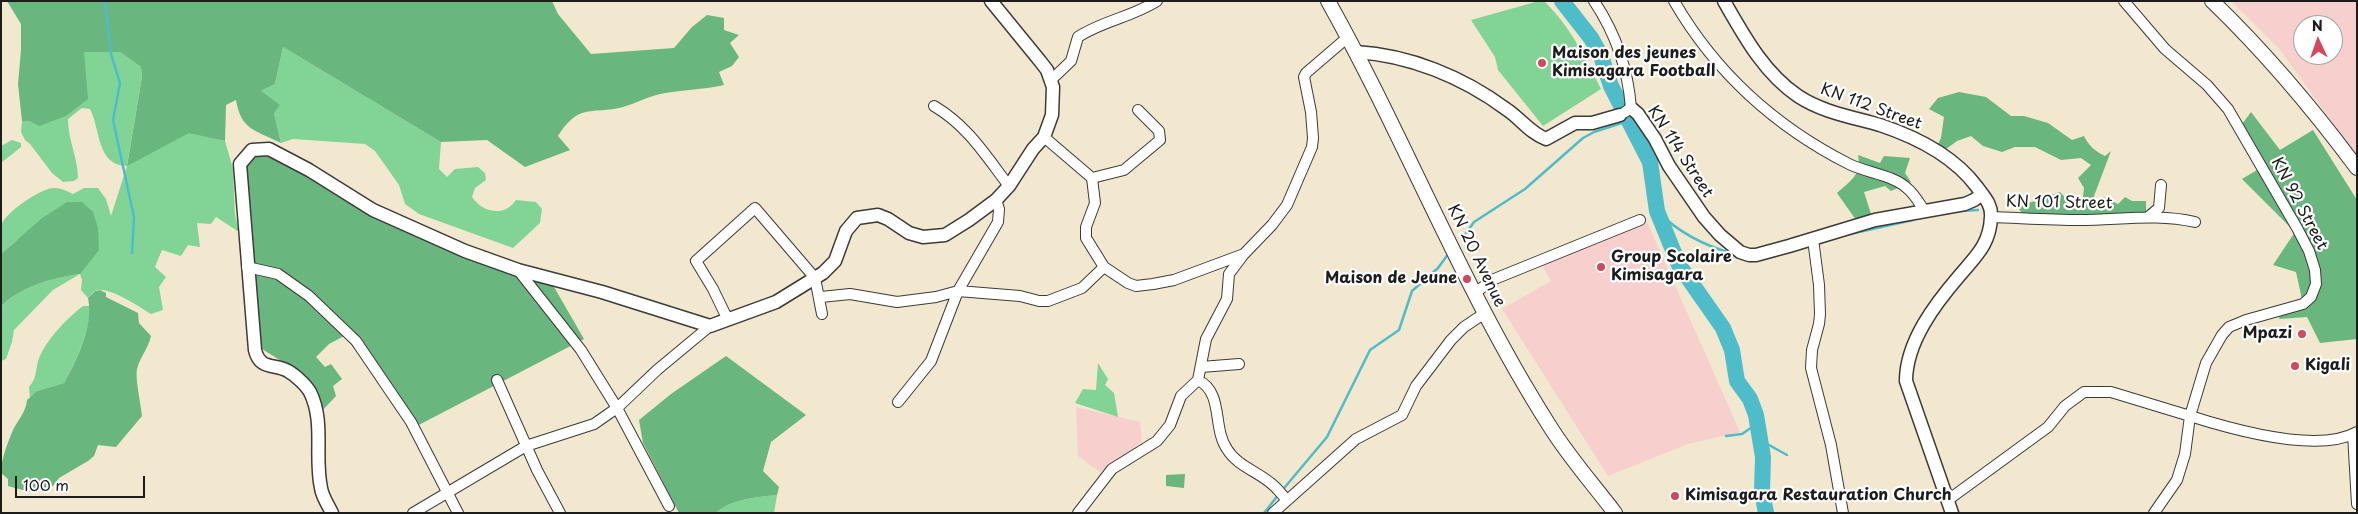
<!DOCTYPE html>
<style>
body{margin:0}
#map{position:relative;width:2358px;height:514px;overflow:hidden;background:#f1e8cf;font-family:"Playpen Sans",sans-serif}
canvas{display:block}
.frame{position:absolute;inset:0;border:2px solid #1c1c1c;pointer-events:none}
.north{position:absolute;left:2293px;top:15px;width:50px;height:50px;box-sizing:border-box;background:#fff;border:1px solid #a4a4a4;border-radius:50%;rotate:357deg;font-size:14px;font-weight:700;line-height:20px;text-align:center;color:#1c1c1c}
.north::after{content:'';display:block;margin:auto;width:18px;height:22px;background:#d1495b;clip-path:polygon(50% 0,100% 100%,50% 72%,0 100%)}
.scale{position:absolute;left:15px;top:476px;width:130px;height:22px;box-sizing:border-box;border:2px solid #1c1c1c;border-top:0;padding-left:6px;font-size:15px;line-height:18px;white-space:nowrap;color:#1c1c1c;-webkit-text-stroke:4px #fff;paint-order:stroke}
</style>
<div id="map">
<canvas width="2358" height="514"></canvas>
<div class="frame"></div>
<div class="north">N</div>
<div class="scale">100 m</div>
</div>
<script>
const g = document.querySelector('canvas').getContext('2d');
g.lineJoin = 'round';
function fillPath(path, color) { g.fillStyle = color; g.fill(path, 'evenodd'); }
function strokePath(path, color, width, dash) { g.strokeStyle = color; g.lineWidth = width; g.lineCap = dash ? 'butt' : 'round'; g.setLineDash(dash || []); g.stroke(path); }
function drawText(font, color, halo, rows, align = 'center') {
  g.font = font + ' "Playpen Sans",sans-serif'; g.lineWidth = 4.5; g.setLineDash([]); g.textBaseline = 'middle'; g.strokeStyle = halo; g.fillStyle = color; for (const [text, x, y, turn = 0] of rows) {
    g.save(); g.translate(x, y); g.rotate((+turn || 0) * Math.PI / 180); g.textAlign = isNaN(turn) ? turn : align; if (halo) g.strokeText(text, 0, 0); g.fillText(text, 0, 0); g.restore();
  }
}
const built = new Path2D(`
 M2231 1H2357V157L2281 51ZM2303 25H2333V55H2303Z
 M1647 222 1740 432 1688 444 1608 476 1502 309 1551 281 1541 264Z
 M1076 407 1140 422 1142 442 1100 472 1078 456Z`);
const green = new Path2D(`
 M1539 1H1544C1570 26 1585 57 1601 89L1543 126 1498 70 1495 57 1471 20Z
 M283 47 441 142 439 169 447 177 455 169 478 167 485 173 486 180 475 188 472 197C482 212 504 218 516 200L536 202 542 209 540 223 513 248 419 214 405 204 399 185 375 151 365 144 293 139 281 143 274 113 261 91 275 84Z
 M83 52H120L141 67 142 77 127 165 189 132 225 141 233 169 235 215 239 232 216 217 211 224 197 223 200 247 188 245 181 256 162 250 155 267 166 277 159 287 163 310 151 314C140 307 110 287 97 290 93 291 91 295 88 298L81 290 82 280 80 274 53 290 14 330 12 342 6 359 1 361V306C22 286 52 278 80 274L18 239 1 254C1 245 0 234 1 226 4 213 41 188 54 188 61 188 67 191 73 194L84 188H98L106 199 111 216 127 166C96 165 101 130 90 109L82 108 68 119C68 140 78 158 78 178L74 181 63 182 52 173 30 144 25 140 21 132 22 121H30Z
 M12 140 21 143V147L1 163V146Z
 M83 306H90C90 333 76 360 64 383L37 391 30 399 29 387C37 378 35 372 38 361 45 341 66 319 83 306Z
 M1098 363 1108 379 1105 385 1114 393 1118 417 1075 403 1083 389 1096 390Z
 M777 495 774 513H716C731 499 757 497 777 495Z`);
const forest = new Path2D(`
 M7 1H552L558 14 591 54 674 48 692 27 707 15 724 18V30L739 35 730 43 739 57 732 66 719 72 724 85C702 90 676 90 656 95 645 98 634 104 623 107 591 115 580 102 558 136L570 150 525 167 487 140 441 142 283 47 275 84 261 91 280 105 274 113 281 143C255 130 241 130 236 100L226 105 225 141 189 133 127 166 142 77 141 67 120 52H84L88 99 66 116 39 126 30 121H22L18 84 21 50V24Z
 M1959 92 1986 97 2011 116H2024L2048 123 2072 140 2084 136C2088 145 2096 152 2105 156L2111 151 2094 196 2096 201 2104 197 2118 204 2125 197 2132 201H2146V212L2070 216 2023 214 2017 207 2060 192 2072 204 2083 197 2084 188 2078 178 2091 165 2081 158 2061 160 2035 147H2015L2002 152 1983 146 1971 136 1957 141 1946 149 1936 148 1941 138 1944 117 1929 109 1938 98Z
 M2251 112 2280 150 2313 130 2357 200V339L2320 343 2307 317 2279 319 2281 312 2303 304 2296 272 2273 265 2295 232 2242 179 2257 170 2237 131Z
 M257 151 264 152 394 225 550 280 584 339 411 429 371 369 344 336 329 344 316 357 325 367 331 364 342 379 333 386 336 396 320 413 305 376 259 347 244 166Z
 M1858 155 1880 163 1884 156 1910 158 1905 173 1911 182 1891 191 1885 186 1864 192 1872 217 1856 220 1837 193C1851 180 1862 175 1858 155Z
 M67 202H82L93 212 98 228 99 250 80 274C52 278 22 286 1 306V254L41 219Z
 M100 290 106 293V297L138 313 139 323 151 336C148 349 140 357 137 369 135 379 141 404 142 416L116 447 98 445 94 456 88 461 59 478 53 486 30 492 8 486V479L1 473C1 459 8 442 13 430 18 420 26 412 27 400L37 391 64 383C77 359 94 326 88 298L95 291Z
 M726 356 806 415 771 442 763 471 779 487 777 495C757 497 731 499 716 513H679L643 443 639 420 671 394Z
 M1185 474 1184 488 1166 486V475Z`);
const stream = new Path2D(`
 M105 1 111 54 120 83 113 120 134 217 132 253
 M1657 211C1678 232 1705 246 1734 254
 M1960 211 1978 210
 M1850 234 1913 220
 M1462 239 1474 222 1525 189 1583 138 1594 132 1628 121
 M1761 260 1778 255
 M1726 436 1742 434 1758 423
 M1760 440 1787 455
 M1285 487 1327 437 1370 350 1399 330 1412 291 1438 268 1449 253
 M1264 513 1279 494`);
const river = new Path2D(`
 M1562 1 1591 38 1601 56 1611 86 1650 162 1657 211 1679 265 1723 328 1732 350 1737 381 1750 399 1756 415 1763 457 1762 492 1766 513`);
const minor = new Path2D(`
 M1594 1C1616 34 1628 69 1631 108L1625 112
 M1674 1C1715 72 1776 127 1849 164 1867 173 1894 175 1908 189 1915 195 1919 203 1924 210
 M2124 1 2165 49 2207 85 2228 109 2297 228 2309 251 2315 270 2316 284 2311 297 2303 304 2246 320 2229 327 2222 335 2206 363 2190 416C2231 429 2318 454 2357 432
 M1050 81 1071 61 1078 37C1102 21 1132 17 1157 1
 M934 106C968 126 986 156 1009 186
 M1044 137 1092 178 1095 203 1086 227V238L1104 267 1128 283 1136 286 1153 284 1174 280 1244 254 1272 225 1287 205 1312 147 1313 138 1311 112 1304 77 1306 73 1348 37
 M1092 178 1124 170 1160 140 1159 131 1138 110
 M1991 217C2021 218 2050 220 2080 220 2119 220 2157 213 2195 222
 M2148 217 2159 208 2161 185
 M1813 239 1819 285 1820 314 1819 324 1812 350 1811 368 1831 445 1843 513
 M247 267 278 274 309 296 356 341 411 422 458 513
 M518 270 581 350 617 408 669 506
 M1475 293 1492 280 1640 220
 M821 297 850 294 897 302 936 297 958 291 1020 296 1039 301H1048L1082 288 1104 267
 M728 320 713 289 696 261 755 208 815 278 822 314
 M1201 367 1239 364
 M497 380 537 470 560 513
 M1198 380C1224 393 1212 427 1227 449 1237 466 1259 472 1273 485 1278 489 1282 495 1286 499
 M898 402 931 361 958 291 998 222 999 209 996 200
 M2353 434 2357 504
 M1948 500 2048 427 2065 406 2084 392H2111L2190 416 2185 454 2177 480 2154 513
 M413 513 526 446 594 424 617 408 657 370 710 326
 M1078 513 1112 469 1157 441 1170 425 1181 396 1198 380 1206 339 1227 299 1229 274 1244 254
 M1273 513 1356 439 1402 415 1416 386 1451 340 1464 327 1485 313`);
const tertiary = new Path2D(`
 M1724 1C1744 36 1764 73 1798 96 1822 112 1852 117 1880 125 1916 137 1954 156 1977 187 1984 197 1992 204 1991 217 1990 244 1976 256 1960 275 1935 304 1906 342 1906 381L1952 513
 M1356 52C1409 55 1463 77 1506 109 1520 118 1530 133 1546 139L1575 123H1592L1620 115
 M1631 108 1638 114 1655 139 1669 166 1704 217 1720 235 1740 252 1749 255H1756L1789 246 1875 220 1965 204 1974 200 1982 194
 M332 513C328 505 322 496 321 488 314 456 325 422 310 392 306 385 295 375 288 371 275 363 260 371 255 350L240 164 252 150 269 149 309 170 373 210 465 251 518 270 602 292 710 326 776 302 823 273 835 261 846 231 857 218 878 215 888 219 909 233 923 237 945 235 969 220 996 200 1009 186 1033 149 1044 137 1052 115 1053 87 1047 70 1040 61 991 1`);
const secondary = new Path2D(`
 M1328 1C1406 140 1463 290 1549 425 1568 456 1593 484 1615 513
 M2212 1C2265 52 2313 109 2357 168`);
const markers = [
 [1542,63,5,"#d1495b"],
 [1601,267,5,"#d1495b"],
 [1467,279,5,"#d1495b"],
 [2302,334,5,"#d1495b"],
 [2295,366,5,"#d1495b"],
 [1675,496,5,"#d1495b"]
];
const poiNames = [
 ["Maison des jeunes",1552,54],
 ["Kimisagara Football",1552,72],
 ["Group Scolaire",1611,258],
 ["Kimisagara",1611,276],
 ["Maison de Jeune",1457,279,"right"],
 ["Mpazi",2292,334,"right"],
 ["Kigali",2305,366],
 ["Kimisagara Restauration Church",1685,496]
];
const streetNames = [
 ["KN 112 Street",1871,107,20],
 ["KN 114 Street",1680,152,57],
 ["KN 101 Street",2059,203,1],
 ["KN 92 Street",2299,204,62],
 ["KN 20 Avenue",1476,256,64]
];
fillPath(built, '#f7d0ce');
fillPath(green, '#82d496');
fillPath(forest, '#69b67f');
strokePath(stream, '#4fbcc9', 2.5);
strokePath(river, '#4fbcc9', 16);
strokePath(minor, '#3c3b37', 12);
strokePath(tertiary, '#3c3b37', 15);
strokePath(secondary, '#3c3b37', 16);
strokePath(minor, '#fff', 10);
strokePath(tertiary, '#fff', 12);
strokePath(secondary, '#fff', 14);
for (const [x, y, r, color] of markers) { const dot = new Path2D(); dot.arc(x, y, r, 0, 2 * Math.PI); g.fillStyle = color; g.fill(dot); strokePath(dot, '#fff', 2); }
drawText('bold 16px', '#1c1c1c', '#fff', poiNames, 'left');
drawText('16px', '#1c1c1c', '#fff', streetNames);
</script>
